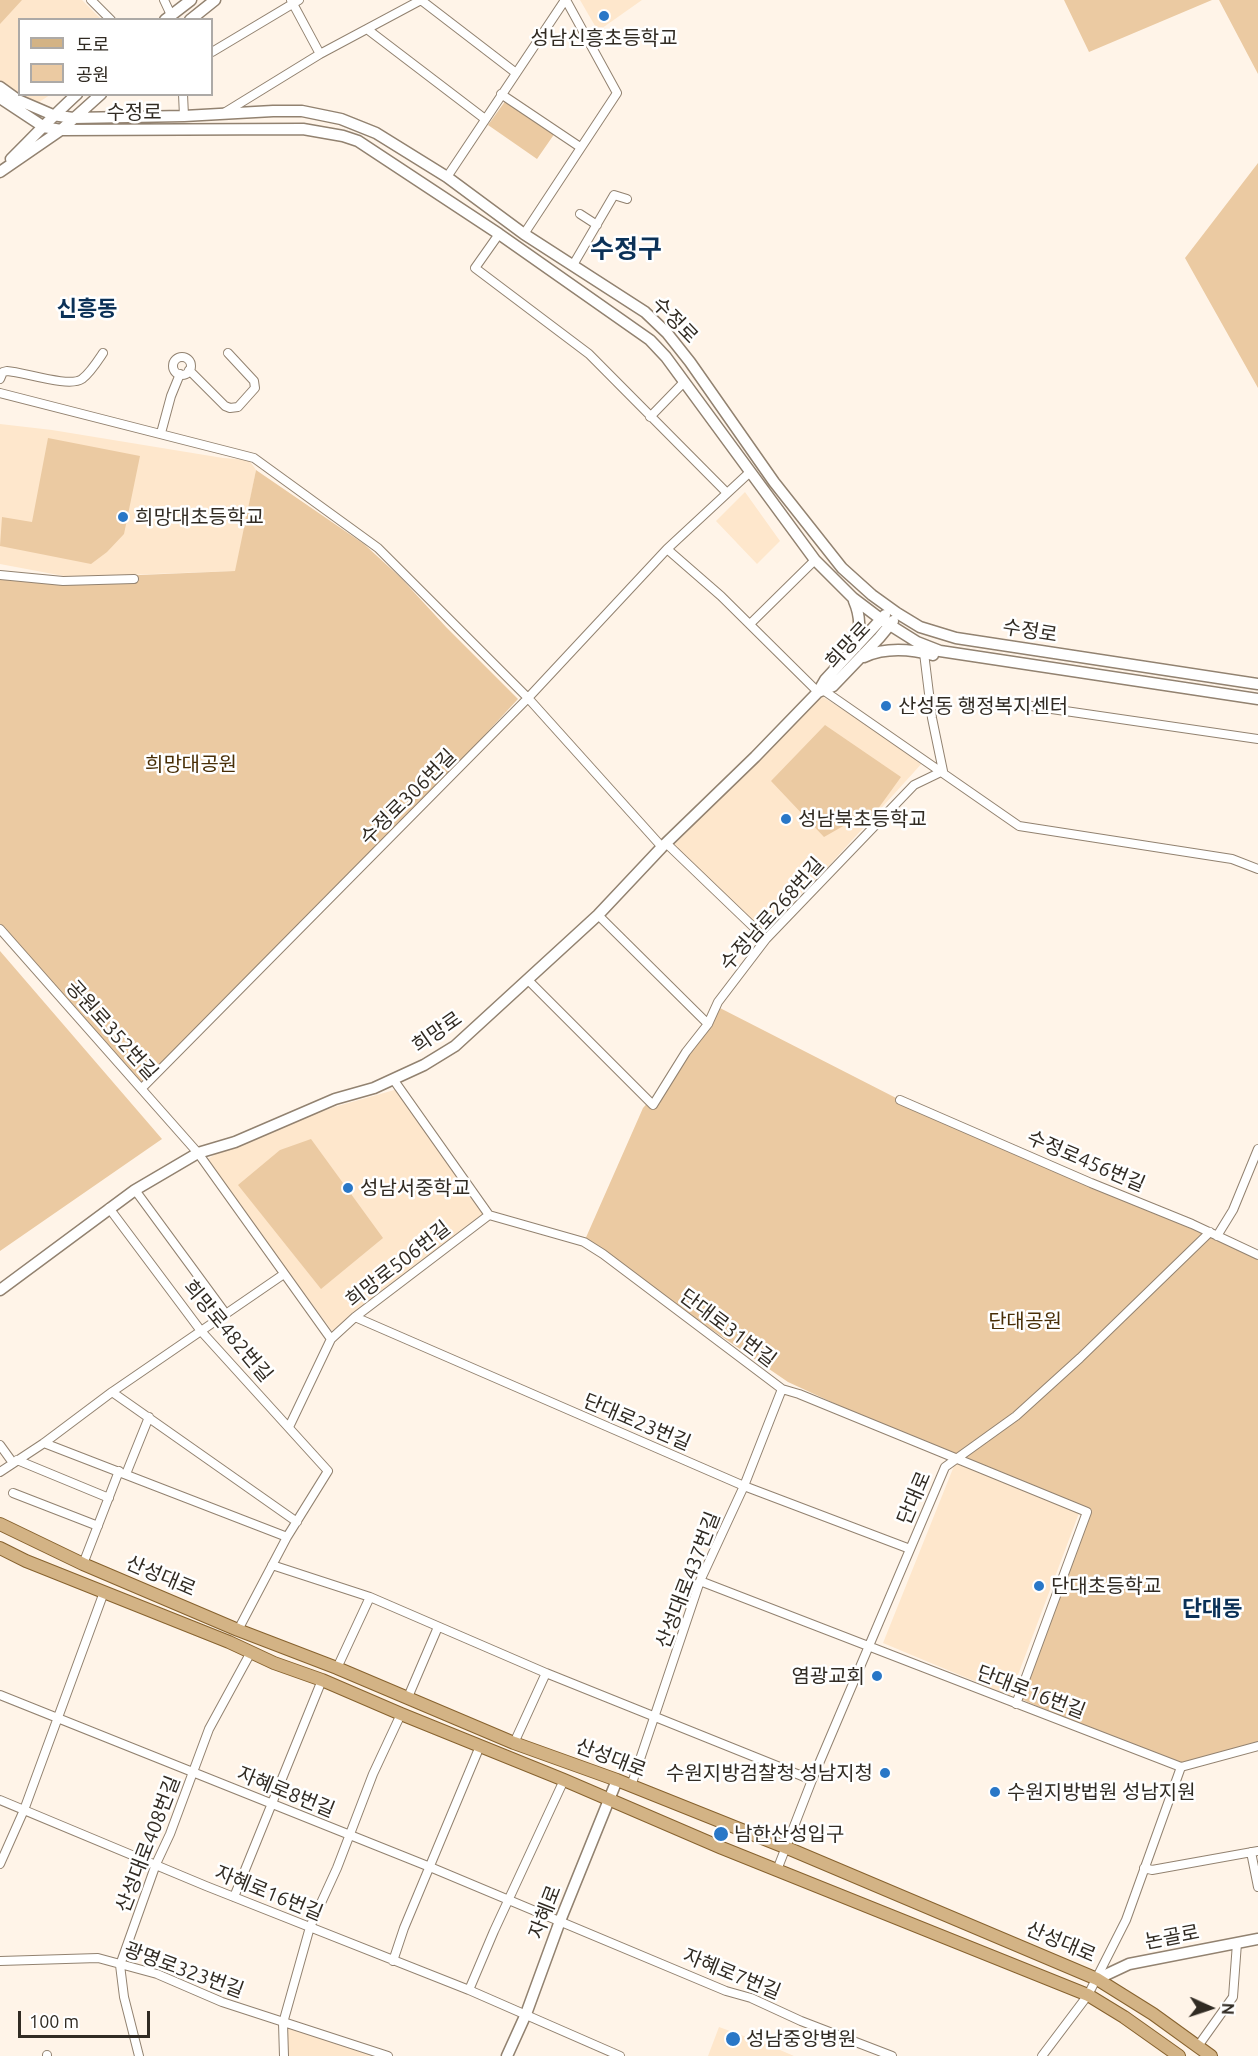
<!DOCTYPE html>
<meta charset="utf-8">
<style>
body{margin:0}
#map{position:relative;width:1258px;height:2056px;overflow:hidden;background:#fff4e8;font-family:Ubuntu,"Noto Sans KR",sans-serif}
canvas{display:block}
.legend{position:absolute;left:18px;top:18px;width:195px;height:78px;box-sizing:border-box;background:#fff;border:2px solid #adaaa7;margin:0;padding:8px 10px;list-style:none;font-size:18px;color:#312b23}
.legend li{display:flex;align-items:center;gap:12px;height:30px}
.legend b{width:30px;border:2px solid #adaaa7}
.north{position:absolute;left:1180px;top:1978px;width:60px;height:60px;-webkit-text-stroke:4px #fff;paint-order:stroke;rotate:93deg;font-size:16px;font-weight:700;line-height:24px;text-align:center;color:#312b23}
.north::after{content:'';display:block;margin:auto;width:21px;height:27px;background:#312b23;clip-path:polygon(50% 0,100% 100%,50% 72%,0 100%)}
.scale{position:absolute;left:18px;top:2011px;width:132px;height:27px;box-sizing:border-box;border:3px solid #312b23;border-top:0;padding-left:8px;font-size:18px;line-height:21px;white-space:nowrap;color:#312b23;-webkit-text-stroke:4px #fff;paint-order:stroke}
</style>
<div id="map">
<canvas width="1258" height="2056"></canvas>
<ul class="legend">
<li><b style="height:8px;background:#d3b385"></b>도로</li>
<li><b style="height:16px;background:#ebcaa2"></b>공원</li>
</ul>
<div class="north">N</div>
<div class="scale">100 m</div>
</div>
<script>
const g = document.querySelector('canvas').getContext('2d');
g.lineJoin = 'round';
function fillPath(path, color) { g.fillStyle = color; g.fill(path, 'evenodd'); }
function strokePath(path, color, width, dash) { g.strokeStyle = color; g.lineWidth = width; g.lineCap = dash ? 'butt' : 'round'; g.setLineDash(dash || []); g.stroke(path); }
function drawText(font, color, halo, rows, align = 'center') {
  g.font = font + ' Ubuntu,"Noto Sans KR",sans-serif'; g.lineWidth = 5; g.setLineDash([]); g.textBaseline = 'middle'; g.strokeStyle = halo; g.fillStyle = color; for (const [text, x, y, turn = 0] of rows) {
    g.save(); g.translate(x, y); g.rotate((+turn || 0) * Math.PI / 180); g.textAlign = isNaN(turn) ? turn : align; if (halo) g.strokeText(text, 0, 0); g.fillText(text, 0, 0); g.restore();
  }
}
const built = new Path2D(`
 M0 0H82L101 19 20 20V94L50 95 39 102 21 96 0 80Z
 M580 0H642L598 31Z
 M0 424 52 430 223 458 249 460 256 470 236 571 69 577 0 564Z
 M745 492 780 541 757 564 716 521Z
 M820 695 924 761 825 870 763 930 672 847Z
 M398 1089 489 1215 355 1317 332 1331 206 1160 235 1142 334 1107Z
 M956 1461 1079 1513 1010 1696 883 1643Z
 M283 2023 388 2056H284Z
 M719 2027 766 2044 794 2056H708Z`);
const green = new Path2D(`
 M0 0H22L0 24Z
 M1064 0H1212L1089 52Z
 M1219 0H1258V74Z
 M506 100 555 133 537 159 488 125Z
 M1258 163V388L1185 258Z
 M48 438 140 456 124 534 107 552 91 564 0 546 2 517 32 522Z
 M256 470 364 544 401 578 446 627 518 699 442 781 142 1084 0 924V577L69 578 235 571Z
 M825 725 901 777 867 824 852 821 824 837 771 781Z
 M0 951 162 1139 0 1251Z
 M718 1007 900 1100 1217 1236 1258 1259V1746L1181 1767 1134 1749 1021 1699 1091 1511 955 1459 788 1382 584 1242 643 1108 666 1082Z
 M311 1139 383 1238 321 1289 238 1185 280 1150Z`);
const street = new Path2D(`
 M91 0 111 20
 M164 0 171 15
 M291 0 320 54
 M421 0 516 73
 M367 29 485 119
 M212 52 299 0
 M183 94 184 116
 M501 94 580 147
 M224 113 320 54 421 0
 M447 177 565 0
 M580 214 597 225
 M499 234 475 268 589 354 727 493
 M524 234 617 93 566 0
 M573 265 614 195 627 199
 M173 366a9 9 0 1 1 18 0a9 9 0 1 1-18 0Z
 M189 370 225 406 230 408 238 407 255 388 254 381 228 353
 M0 379 3 372 7 371C24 372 69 388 82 379 90 373 97 362 103 353
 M0 393 254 458 378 548 528 698 142 1088
 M650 417 684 382
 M161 433 171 396 180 374
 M667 549 721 596 818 692
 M0 575 63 581 134 579
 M750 624 815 560
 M823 690 1019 826 1232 859 1258 869
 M1031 706 1258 739
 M666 843 766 939
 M662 847 528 698 667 549 750 472
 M598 915 708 1024
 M0 929 198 1153 331 1339
 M528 980 653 1105 686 1052 708 1024 718 1002 766 939 914 785 943 771 932 718 924 653
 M900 1100 1091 1183 1192 1224 1258 1255
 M135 1190 226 1314
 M109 1208 201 1331 328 1471 287 1537 238 1630
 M489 1215 584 1242 603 1254 782 1389 799 1394 1087 1512 1016 1704
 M1217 1236 1233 1210 1258 1149
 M355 1317 744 1486 910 1549
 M112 1392 297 1522
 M289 1427 331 1339 355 1317 489 1215 393 1079
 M44 1443 287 1537
 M0 1445 13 1463
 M17 1460 109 1498
 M0 1472 44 1443 112 1392 284 1274
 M126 1474 149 1417
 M13 1493 98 1526
 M83 1564 119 1471
 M272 1565 370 1597 546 1673 812 1780
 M700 1581 1181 1767
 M337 1668 370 1597
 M0 1695 430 1867 726 1991 751 1998 801 2021 892 2056
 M408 1697 438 1627
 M514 1743 546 1673
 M1181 1767 1258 1746
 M631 1786 700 1581 744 1486 782 1389
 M0 1800 206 1886 469 1990 620 2056
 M1251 1852 1258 1887
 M0 1864 24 1810 104 1592
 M1144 1868 1152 1870 1258 1851
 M777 1870 812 1780 945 1467 1016 1416 1080 1358 1210 1232
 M234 1897 322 1680
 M0 1961 98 1958 157 1974 222 2002 388 2056
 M393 1961 404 1928 480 1746
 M469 1990 494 1931 564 1780
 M1198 2046 1233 1997 1237 1943
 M47 2055V2056
 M139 2056 124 1997 120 1965 156 1864 170 1834 209 1729 251 1652
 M284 2056 283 2023 310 1927 337 1868 373 1774 401 1714
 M1042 2056 1088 1995 1126 1920 1181 1767`);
const secondary = new Path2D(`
 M165 20 191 0
 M190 20 215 0
 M0 87 18 100 53 115 73 118 184 116 273 111H302L341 119 376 133 447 177 524 234 645 312 667 333 690 362 774 482 842 568 872 595 897 613 920 627 956 638 1258 684
 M0 98 44 127 61 130 303 129 343 136 358 141 499 234 650 340 666 357 815 560 853 598 882 620 917 642 940 651 1258 699
 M11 159C33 137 54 115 77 94
 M0 172 61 130 101 94
 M854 601C861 617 860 630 856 647
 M864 657C886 647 910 649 933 655
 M818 692 833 686 879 638 893 621
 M0 1290 135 1190 198 1153 235 1142 335 1099 374 1088 424 1065 455 1046 598 915 662 847 755 757 818 692 825 680 885 615
 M1097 1979 1129 1964 1258 1939
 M507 2056 526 2014 560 1921 617 1780`);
const primary = new Path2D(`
 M0 1524 83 1564 238 1630 337 1668 514 1743 617 1780 792 1850 1097 1979 1153 2014 1211 2056
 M0 1548 26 1561 229 1642 274 1663 322 1680 401 1714 564 1780 722 1848 1088 1995 1124 2017 1179 2056`);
const markers = [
 [604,16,6,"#2977c7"],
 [123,517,6,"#2977c7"],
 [886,706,6,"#2977c7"],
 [786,819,6,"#2977c7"],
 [348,1188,6,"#2977c7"],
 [1039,1586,6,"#2977c7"],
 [877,1676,6,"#2977c7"],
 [885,1773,6,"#2977c7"],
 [995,1792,6,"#2977c7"],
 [721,1834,8,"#2977c7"],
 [733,2039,8,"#2977c7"]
];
const poiNames = [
 ["성남신흥초등학교",604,38,"center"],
 ["희망대초등학교",135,517],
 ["산성동 행정복지센터",898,706],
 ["성남북초등학교",798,819],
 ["성남서중학교",360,1188],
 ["단대초등학교",1051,1586],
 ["염광교회",865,1676,"right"],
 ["수원지방검찰청 성남지청",873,1773,"right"],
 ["수원지방법원 성남지원",1007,1792],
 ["남한산성입구",734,1834],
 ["성남중앙병원",746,2039]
];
const streetNames = [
 ["수정로",134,112],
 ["수정로",675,320,46],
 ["수정로",1030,631,9],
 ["희망로",848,645,-47],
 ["수정로306번길",408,797,-45],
 ["수정남로268번길",772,914,-48],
 ["공원로352번길",112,1030,48],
 ["희망로",437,1032,-35],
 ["수정로456번길",1086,1161,23],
 ["희망로506번길",398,1264,-38],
 ["단대로31번길",728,1328,37],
 ["희망로482번길",228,1331,50],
 ["단대로23번길",637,1422,23],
 ["단대로",914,1498,-67],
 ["산성대로",161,1576,23],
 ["산성대로437번길",688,1580,-69],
 ["단대로16번길",1031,1692,21],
 ["산성대로",611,1758,21],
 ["자혜로8번길",286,1792,22],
 ["산성대로408번길",148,1844,-69],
 ["자혜로16번길",269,1893,22],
 ["자혜로",545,1912,-69],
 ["논골로",1172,1937,-11],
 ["산성대로",1061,1942,23],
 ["광명로323번길",184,1970,20],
 ["자혜로7번길",732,1974,22]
];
const parkNames = [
 ["희망대공원",191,764],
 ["단대공원",1025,1321]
];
const quarterNames = [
 ["신흥동",87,309],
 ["단대동",1212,1609]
];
const districtNames = [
 ["수정구",626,249]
];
fillPath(built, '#fee7cc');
fillPath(green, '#ebcaa2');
strokePath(street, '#928270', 10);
strokePath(secondary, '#928270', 13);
strokePath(primary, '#87622e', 14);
strokePath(street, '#fff', 8);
strokePath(secondary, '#fff', 10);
strokePath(primary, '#d3b385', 12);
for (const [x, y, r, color] of markers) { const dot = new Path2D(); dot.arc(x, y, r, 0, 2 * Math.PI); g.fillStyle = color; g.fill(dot); strokePath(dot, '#fff', 2); }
drawText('20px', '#312b23', '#fff', poiNames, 'left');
drawText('20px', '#312b23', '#fff', streetNames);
drawText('20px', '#482e06', '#fff', parkNames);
drawText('bold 22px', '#0b3157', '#fff', quarterNames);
drawText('bold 26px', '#0b3157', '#fff', districtNames);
</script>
